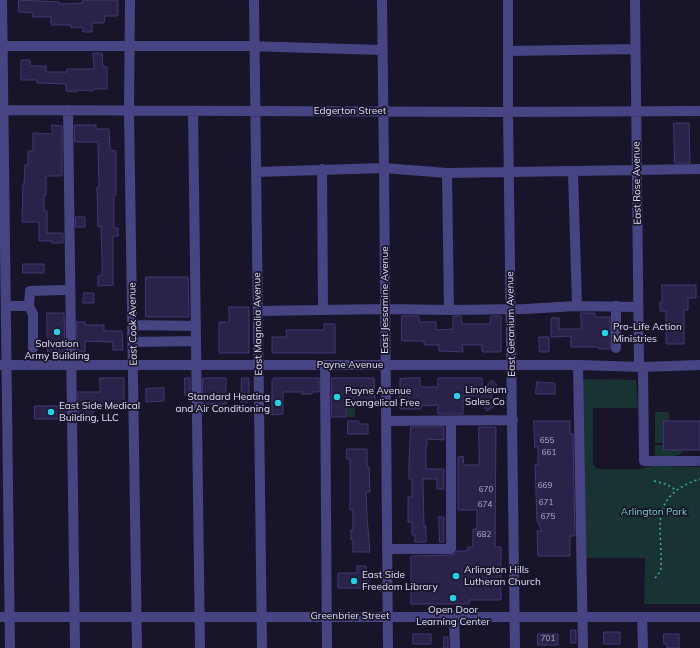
<!DOCTYPE html>
<style>
body{margin:0}
canvas{display:block;background:#181429}
</style>
<canvas width="700" height="648"></canvas>
<script>
const g = document.querySelector('canvas').getContext('2d');
g.lineJoin = 'round';
function fillPath(path, color) { g.fillStyle = color; g.fill(path, 'evenodd'); }
function strokePath(path, color, width, dash) { g.strokeStyle = color; g.lineWidth = width; g.lineCap = dash ? 'butt' : 'round'; g.setLineDash(dash || []); g.stroke(path); }
function drawText(font, color, halo, rows, align = 'center') {
  g.font = font + ' Mulish,sans-serif'; g.lineWidth = 3.5; g.setLineDash([]); g.textBaseline = 'middle'; g.strokeStyle = halo; g.fillStyle = color; for (const [text, x, y, turn = 0] of rows) {
    g.save(); g.translate(x, y); g.rotate((+turn || 0) * Math.PI / 180); g.textAlign = isNaN(turn) ? turn : align; if (halo) g.strokeText(text, 0, 0); g.fillText(text, 0, 0); g.restore();
  }
}
const green = new Path2D(`
 M345 378H355V417H346Z
 M581 379 636 380 638 408H593V464L597 469H638L653 466 700 467V604H644L645 558H585Z
 M655 412H669V421H664V443H655Z
 M655 445H664V450H684C678 459 665 456 655 456Z`);
const building = new Path2D(`
 M19 0 59 2V4L83 3V0H118V16H105L104 23H92V32H83V27L71 28V25H51V17H33V13L19 12Z
 M93 53H102L103 67H107V89H93V91L77 90V92L66 91V84L37 83V80H21V60H30V66H46V72H67V69H94Z
 M674 123H689L690 163H675Z
 M52 125 62 126V176H46V195H44V211H47V233H63V243H52V241H39V222H22L23 184H24L25 165H28V151H33V133L52 134Z
 M75 125H96V129H109L110 150 116 151V195H114V228H118V236H113V285L98 286V276L102 275V260L101 226 98 227 97 187H99L98 142H75Z
 M76 217H85V227H76Z
 M23 264H44V273H23Z
 M146 277H188L189 317H146Z
 M662 285H696V298H688V310H684V344H666V311H660V302H662Z
 M84 293H94V303H83Z
 M229 307H249V353H219V322H229Z
 M47 313H64L65 352H48Z
 M581 313H595V317H610V349H599V347H571V336L551 337V318H559V329H581Z
 M402 316H419V322H436V330L453 329V316H461L462 324H490L491 316H501V352H482V345H462L463 352 439 351V345H424V341H402Z
 M77 322H85V325H104V331H122L123 350H113V342L85 341V352H78Z
 M324 324H335V353H272V337H287L286 330H324Z
 M539 337H549V352H540Z
 M100 378H124V405H93V415H78V392H100Z
 M185 378H190V395H185Z
 M203 378H226V404H203Z
 M242 378H249V402H241Z
 M274 378H319V392H312V394H302V392H283V414L272 415V380Z
 M332 378H374L375 402 346 403V417H332Z
 M420 378V387H438V378H482V391L492 380 499 388 491 396 496 405 487 411 478 396H463V414H438V405L421 406V409H400V379Z
 M537 382 555 383V394H536Z
 M164 388V401L146 402V389Z
 M35 406H65L66 419H35Z
 M348 421H359V424H368V434H348Z
 M534 421H570V434H573L575 536H570V556H538L537 531H542L537 521 535 465H538V447H535Z
 M664 421H700V450H664Z
 M411 427H444V440L427 439V446H426V469H444V489H437V479H423L424 526H426V542H415V535H412V522H408V497H412V479H409V463Z
 M479 427H496L495 547H501V600H469V604H411V556L451 555 455 554 457 551H467L468 547H473V529H477V510H458V457L463 456 464 465H479Z
 M347 449H367V467H369L370 492H366L367 517 370 552H353V540H351V530H353V510H350V459H347Z
 M439 517H444V542H440Z
 M357 566H366V573H369V588H338V573H357Z
 M571 630H576V643H571Z
 M604 632H620V644H604Z
 M413 634H431V644H413Z
 M538 634H558V645H538Z
 M664 634H679V648H667V644H664Z
 M444 637H448V648H444Z`);
const path = new Path2D(`
 M654 481 666 484 676 490
 M655 578C663 570 661 566 661 556 661 543 659 528 661 515 664 496 682 484 700 479`);
const minor = new Path2D(`
 M2 0 10 648
 M130 0 129 110 137 648
 M254 0 262 648
 M382 0 384 168 388 648
 M508 0V112L515 648
 M635 0 639 366
 M0 46H247L382 50
 M508 51 635 49
 M0 110 500 112 700 111
 M68 110 75 648
 M193 111 200 648
 M322 169 323 310
 M256 172 384 168 447 173 700 169
 M573 172 577 306
 M447 173 449 310
 M7 306H29L33 314V348
 M29 306 30 291 63 290
 M616 306V348
 M258 311 385 309 449 310 524 309 577 306 638 307
 M133 325 196 326
 M133 342 196 341
 M0 365H578L643 367 700 365
 M325 365 327 648
 M578 365 583 648
 M643 367 644 461H698
 M386 421 513 420
 M387 549H451V421
 M454 616 455 648
 M0 617H700
 M642 617 643 648`);
const markers = [
 [57,332,4,"#21d2e6"],
 [605,333,4,"#21d2e6"],
 [457,396,4,"#21d2e6"],
 [337,397,4,"#21d2e6"],
 [278,403,4,"#21d2e6"],
 [51,412,4,"#21d2e6"],
 [456,576,4,"#21d2e6"],
 [354,581,4,"#21d2e6"],
 [453,598,4,"#21d2e6"]
];
const numberNames = [
 ["655",547,441],
 ["661",549,453],
 ["669",545,486],
 ["670",486,490],
 ["671",546,503],
 ["674",485,505],
 ["675",548,517],
 ["682",484,535],
 ["701",548,639]
];
const streetNames = [
 ["Edgerton Street",350,111],
 ["East Rose Avenue",637,183,-91],
 ["East Jessamine Avenue",385,300,-90],
 ["East Cook Avenue",133,324,-91],
 ["East Magnolia Avenue",258,324,-91],
 ["East Geranium Avenue",511,324,-91],
 ["Payne Avenue",350,365],
 ["Greenbrier Street",350,616]
];
const poiNames = [
 ["Pro-Life Action",613,327],
 ["Ministries",613,339],
 ["Salvation",57,344,"center"],
 ["Army Building",57,356,"center"],
 ["Linoleum",465,390],
 ["Sales Co",465,402],
 ["Payne Avenue",345,391],
 ["Evangelical Free",345,403],
 ["Standard Heating",270,397,"right"],
 ["and Air Conditioning",270,409,"right"],
 ["East Side Medical",59,406],
 ["Building, LLC",59,418],
 ["Arlington Hills",464,570],
 ["Lutheran Church",464,582],
 ["East Side",362,575],
 ["Freedom Library",362,587],
 ["Open Door",453,610,"center"],
 ["Learning Center",453,622,"center"]
];
const parkNames = [
 ["Arlington Park",654,512]
];
fillPath(green, '#183332');
fillPath(building, '#2a2248');
strokePath(building, '#433772', 1);
strokePath(path, '#3fb1aa', 1.5, [2, 3]);
strokePath(minor, '#474483', 10);
for (const [x, y, r, color] of markers) { const dot = new Path2D(); dot.arc(x, y, r, 0, 2 * Math.PI); g.fillStyle = color; g.fill(dot); strokePath(dot, '#181429', 1.5); }
drawText('8px', '#b5b0cf', null, numberNames);
drawText('10px', '#e3e0fc', '#181429', streetNames);
drawText('10px', '#e3e0fc', '#181429', poiNames, 'left');
drawText('10px', '#72d5bd', '#181429', parkNames);
</script>
